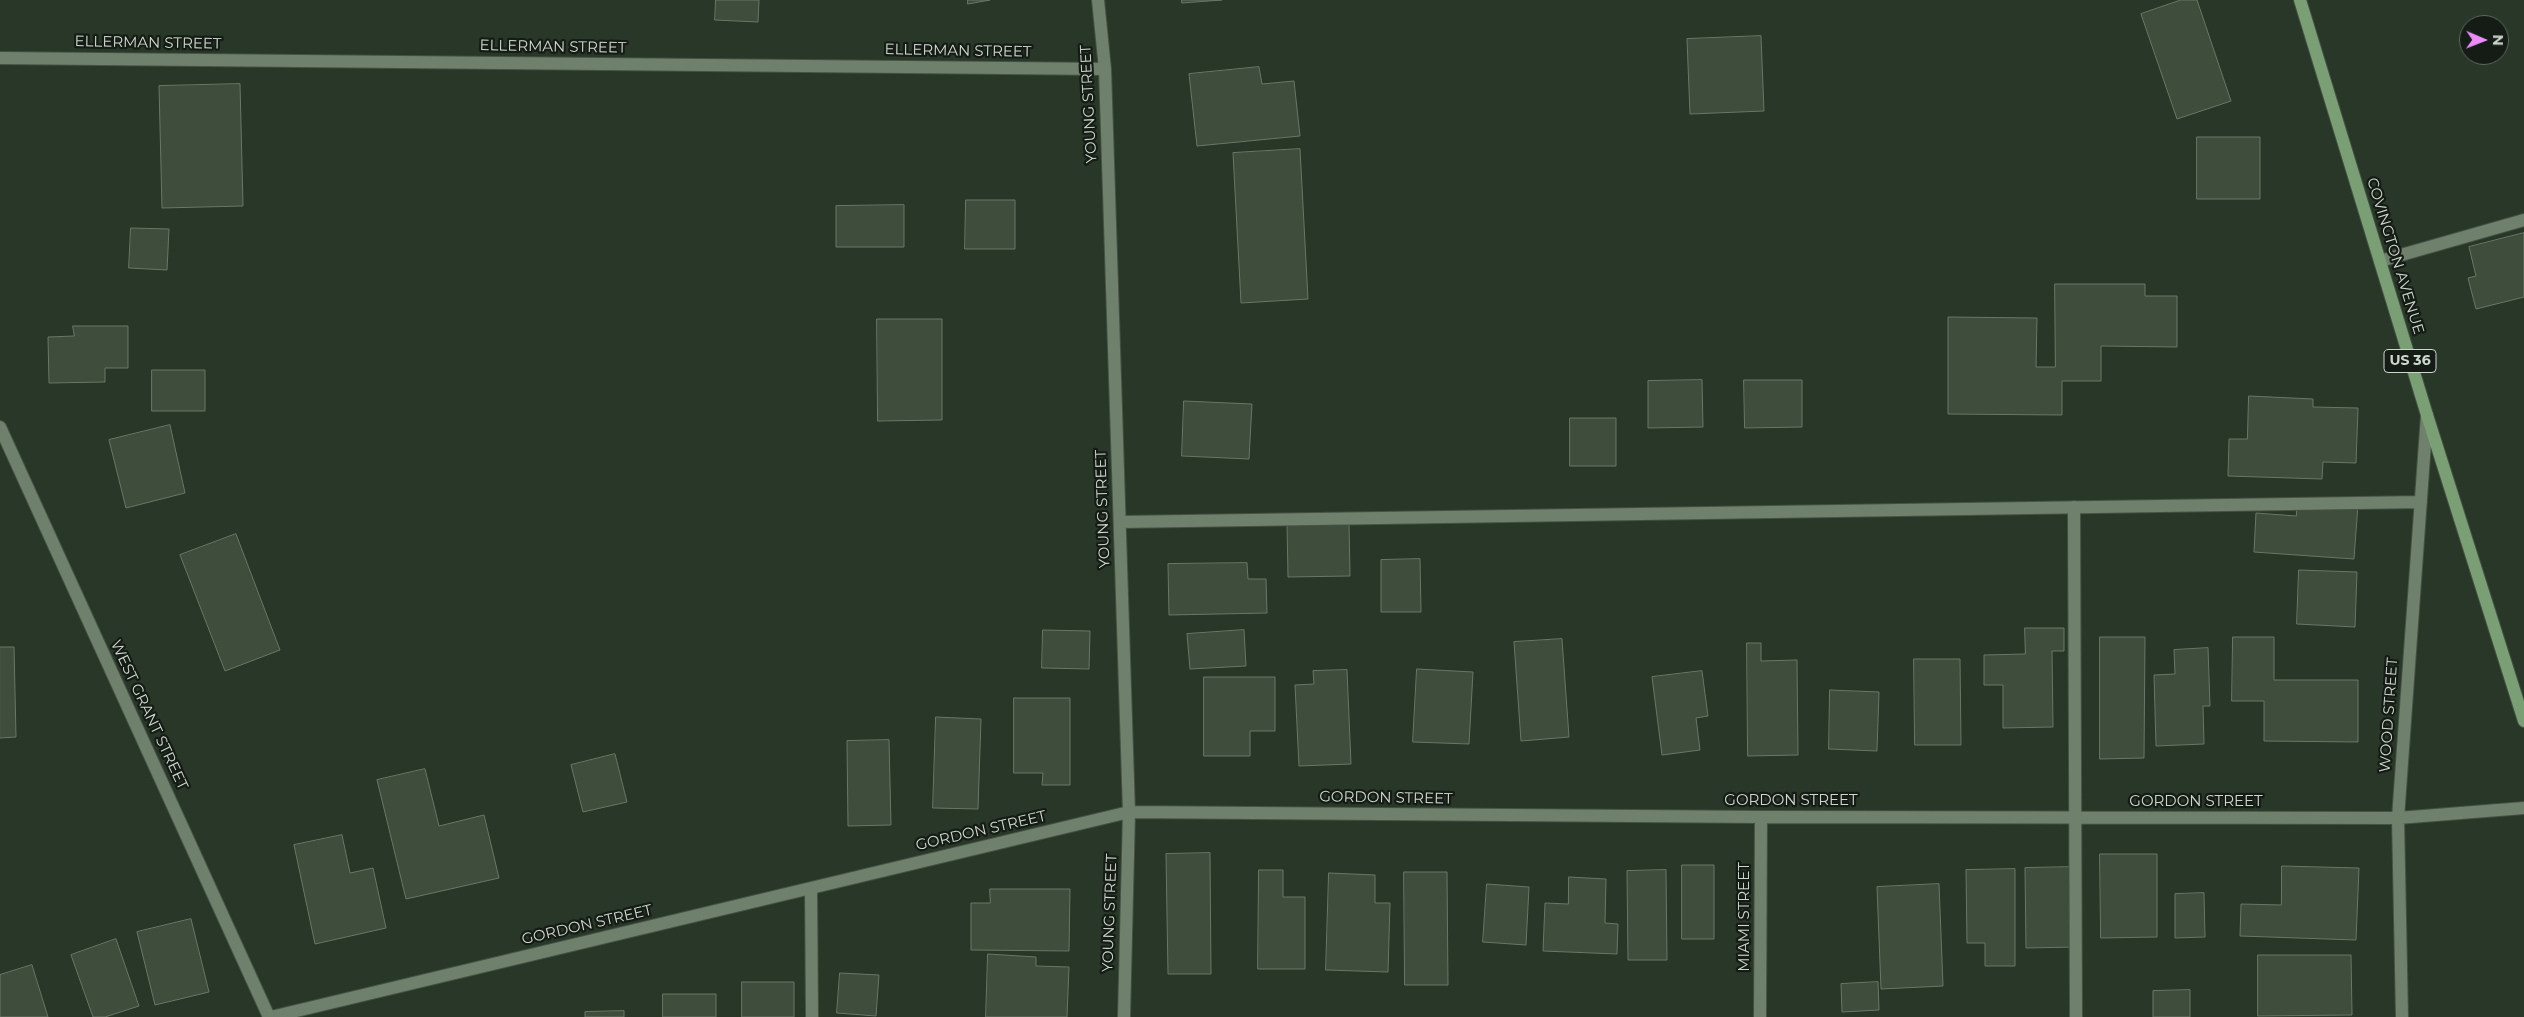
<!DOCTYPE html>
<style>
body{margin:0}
#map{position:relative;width:2524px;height:1017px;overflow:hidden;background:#283727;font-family:Montserrat,sans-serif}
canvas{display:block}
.north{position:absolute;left:2459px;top:15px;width:50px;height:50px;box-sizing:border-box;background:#151c15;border:1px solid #5f675f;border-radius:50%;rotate:91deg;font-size:14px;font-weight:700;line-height:20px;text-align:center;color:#ced7cd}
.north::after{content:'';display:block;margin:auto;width:18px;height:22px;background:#ec8cfb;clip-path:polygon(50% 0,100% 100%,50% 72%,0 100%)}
</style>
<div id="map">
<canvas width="2524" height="1017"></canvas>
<div class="north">N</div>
</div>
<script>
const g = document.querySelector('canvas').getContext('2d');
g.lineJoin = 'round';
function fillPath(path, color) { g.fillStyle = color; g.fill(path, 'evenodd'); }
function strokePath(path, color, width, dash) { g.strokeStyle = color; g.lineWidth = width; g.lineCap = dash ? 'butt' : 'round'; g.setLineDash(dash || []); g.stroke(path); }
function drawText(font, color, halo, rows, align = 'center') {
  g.font = font + ' Montserrat,sans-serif'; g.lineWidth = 4.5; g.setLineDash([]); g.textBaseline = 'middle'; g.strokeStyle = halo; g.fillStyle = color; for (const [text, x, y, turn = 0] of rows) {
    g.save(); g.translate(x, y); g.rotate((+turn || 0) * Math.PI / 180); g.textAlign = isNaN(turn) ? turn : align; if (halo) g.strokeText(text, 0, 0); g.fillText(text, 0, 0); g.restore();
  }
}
const building = new Path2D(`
 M716 0H759L758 22 715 20Z
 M968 0H990L968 4Z
 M1182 0H1222L1182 3Z
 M2181 0H2197L2231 101 2177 119 2141 14Z
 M1761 36 1764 111 1690 114 1687 39Z
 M1259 67 1262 84 1294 81 1300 136 1197 146 1189 74Z
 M240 84 243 206 162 208 159 86Z
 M2197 137H2260V199H2197Z
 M1300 149 1308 299 1241 303 1233 153Z
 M966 200H1015V249H965Z
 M904 205V247H836V206Z
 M131 228 169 229 167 270 129 268Z
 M2524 233V297L2476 309 2468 278 2476 276 2469 247Z
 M2055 284H2145V296H2177V347L2101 346V381H2062V415L1948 414V317L2037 318 2036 367H2055Z
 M877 319H942V420L878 421Z
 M73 326H128V368H105V382L49 383 48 337 74 336Z
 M152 370H205V411H152Z
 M1702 380 1703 427 1648 428V381Z
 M1744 380H1802V427L1745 428Z
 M2249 396 2313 399V407L2358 408 2356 463 2323 462 2322 479 2228 476 2229 439H2247Z
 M1184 401 1252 404 1249 459 1182 456Z
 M1570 418H1616V466H1570Z
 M170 425 185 493 126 508 109 440Z
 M2297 500 2358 504 2354 559 2254 552 2256 513 2296 516Z
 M1349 523 1350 576 1288 577 1287 524Z
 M236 534 280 650 225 671 180 555Z
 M1420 559 1421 612H1381V560Z
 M1247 563 1248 579H1266L1267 613 1169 615 1168 564Z
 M2299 570 2357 572 2355 627 2297 624Z
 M2025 628H2064V651H2052L2053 727 2003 728V685H1984V655L2025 654Z
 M1043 630 1090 631 1089 669 1042 668Z
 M1244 630 1246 666 1190 669 1187 634Z
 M2100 637H2145L2144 758 2100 759Z
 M2233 637H2274V680H2358V742L2264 741V701H2232Z
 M1562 639 1569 737 1521 741 1514 642Z
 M1747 643H1761V661L1797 660 1798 755 1748 756Z
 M0 647H14L16 737 0 738Z
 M2208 648 2210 706H2203L2204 744 2156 746 2154 675 2175 674 2174 650Z
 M1914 659H1960L1961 745H1915Z
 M1417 669 1473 672 1469 744 1413 742Z
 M1347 670 1351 764 1299 766 1295 685 1314 684 1313 671Z
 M1702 671 1708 716 1696 718 1700 750 1662 755 1652 677Z
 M1204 677H1275V731H1250V756H1204Z
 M1830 690 1879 692 1877 751 1829 749Z
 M1014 698H1070V785H1042L1043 773H1014Z
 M936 717 981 719 978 809 933 808Z
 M889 740 891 825 848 826 847 741Z
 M615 754 627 802 583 812 571 765Z
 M425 769 439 826 484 815 499 878 406 899 377 780Z
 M342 835 350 873 373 868 386 928 315 944 294 845Z
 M1210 853 1211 974H1168L1166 854Z
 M2100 854H2157V937L2101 938Z
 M1682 865H1714V939H1682Z
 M2282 866 2359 868 2356 940 2240 936 2241 904 2281 905Z
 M2073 867 2075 947 2026 948 2025 868Z
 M2015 869V966H1985V943H1967L1966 870Z
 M1259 870H1283V897H1305V969H1258Z
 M1666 870 1667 960H1628L1627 871Z
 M1404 872H1447L1448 985H1405Z
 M1329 873 1375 875V903H1390L1388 972 1326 970Z
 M1569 877 1606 879 1605 923 1618 924 1617 954 1543 951 1545 903 1568 904Z
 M1487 884 1529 887 1526 945 1483 942Z
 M1939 884 1943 986 1881 989 1877 887Z
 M990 889H1070L1069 951 971 950V903H990Z
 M2204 893 2205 937 2175 938V894Z
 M191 919 209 992 155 1005 137 932Z
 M116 939 139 1006 105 1017H93L71 955Z
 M988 954 1036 957V966L1069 967 1067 1017H986Z
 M2258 955H2351L2352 1015 2258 1016Z
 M32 965 48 1017H0V975Z
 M840 973 879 975 876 1016 837 1013Z
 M742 982H794V1017H742Z
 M1878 982 1879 1010 1842 1012 1841 984Z
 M2190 990V1017H2153V991Z
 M663 994H716V1017H663Z
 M624 1011V1017H585V1012Z`);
const minor = new Path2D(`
 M1098 0 1105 69 1129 812 1124 1017
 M0 58 1105 69
 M2380 261 2524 220
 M0 427 269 1017
 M2074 507 2076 1017
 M1120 522 2421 502
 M811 888 812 1017
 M271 1017 1129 812 1761 817 2398 818 2524 808
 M1760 1017 1761 817
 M2402 1017 2398 818 2427 415`);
const major = new Path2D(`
 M2300 0 2427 415 2524 721`);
const shields = [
 [2410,361,52]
];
const shieldNames = [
 ["US 36",2410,361]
];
const streetNames = [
 ["ELLERMAN STREET",148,43,1],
 ["ELLERMAN STREET",553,47,1],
 ["ELLERMAN STREET",958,51,1],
 ["YOUNG STREET",1089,104,-93],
 ["COVINGTON AVENUE",2395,256,73],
 ["YOUNG STREET",1103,509,-92],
 ["WEST GRANT STREET",149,715,65],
 ["WOOD STREET",2389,715,-86],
 ["GORDON STREET",1386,798,1],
 ["GORDON STREET",1791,801],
 ["GORDON STREET",2196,802],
 ["GORDON STREET",981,831,-13],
 ["YOUNG STREET",1110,913,-88],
 ["MIAMI STREET",1745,917,-90],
 ["GORDON STREET",587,925,-13]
];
fillPath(building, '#3e4d3c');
strokePath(building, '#687866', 1);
strokePath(minor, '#455244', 14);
strokePath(major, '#455244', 14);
strokePath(minor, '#6f806d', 12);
strokePath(major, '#7a9f75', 12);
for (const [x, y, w] of shields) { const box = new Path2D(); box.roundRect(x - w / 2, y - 11.5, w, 23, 4); g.fillStyle = '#151c15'; g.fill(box); strokePath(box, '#ced7cd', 1); }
drawText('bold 14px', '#ced7cd', null, shieldNames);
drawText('15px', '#ced7cd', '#151c15', streetNames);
</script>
